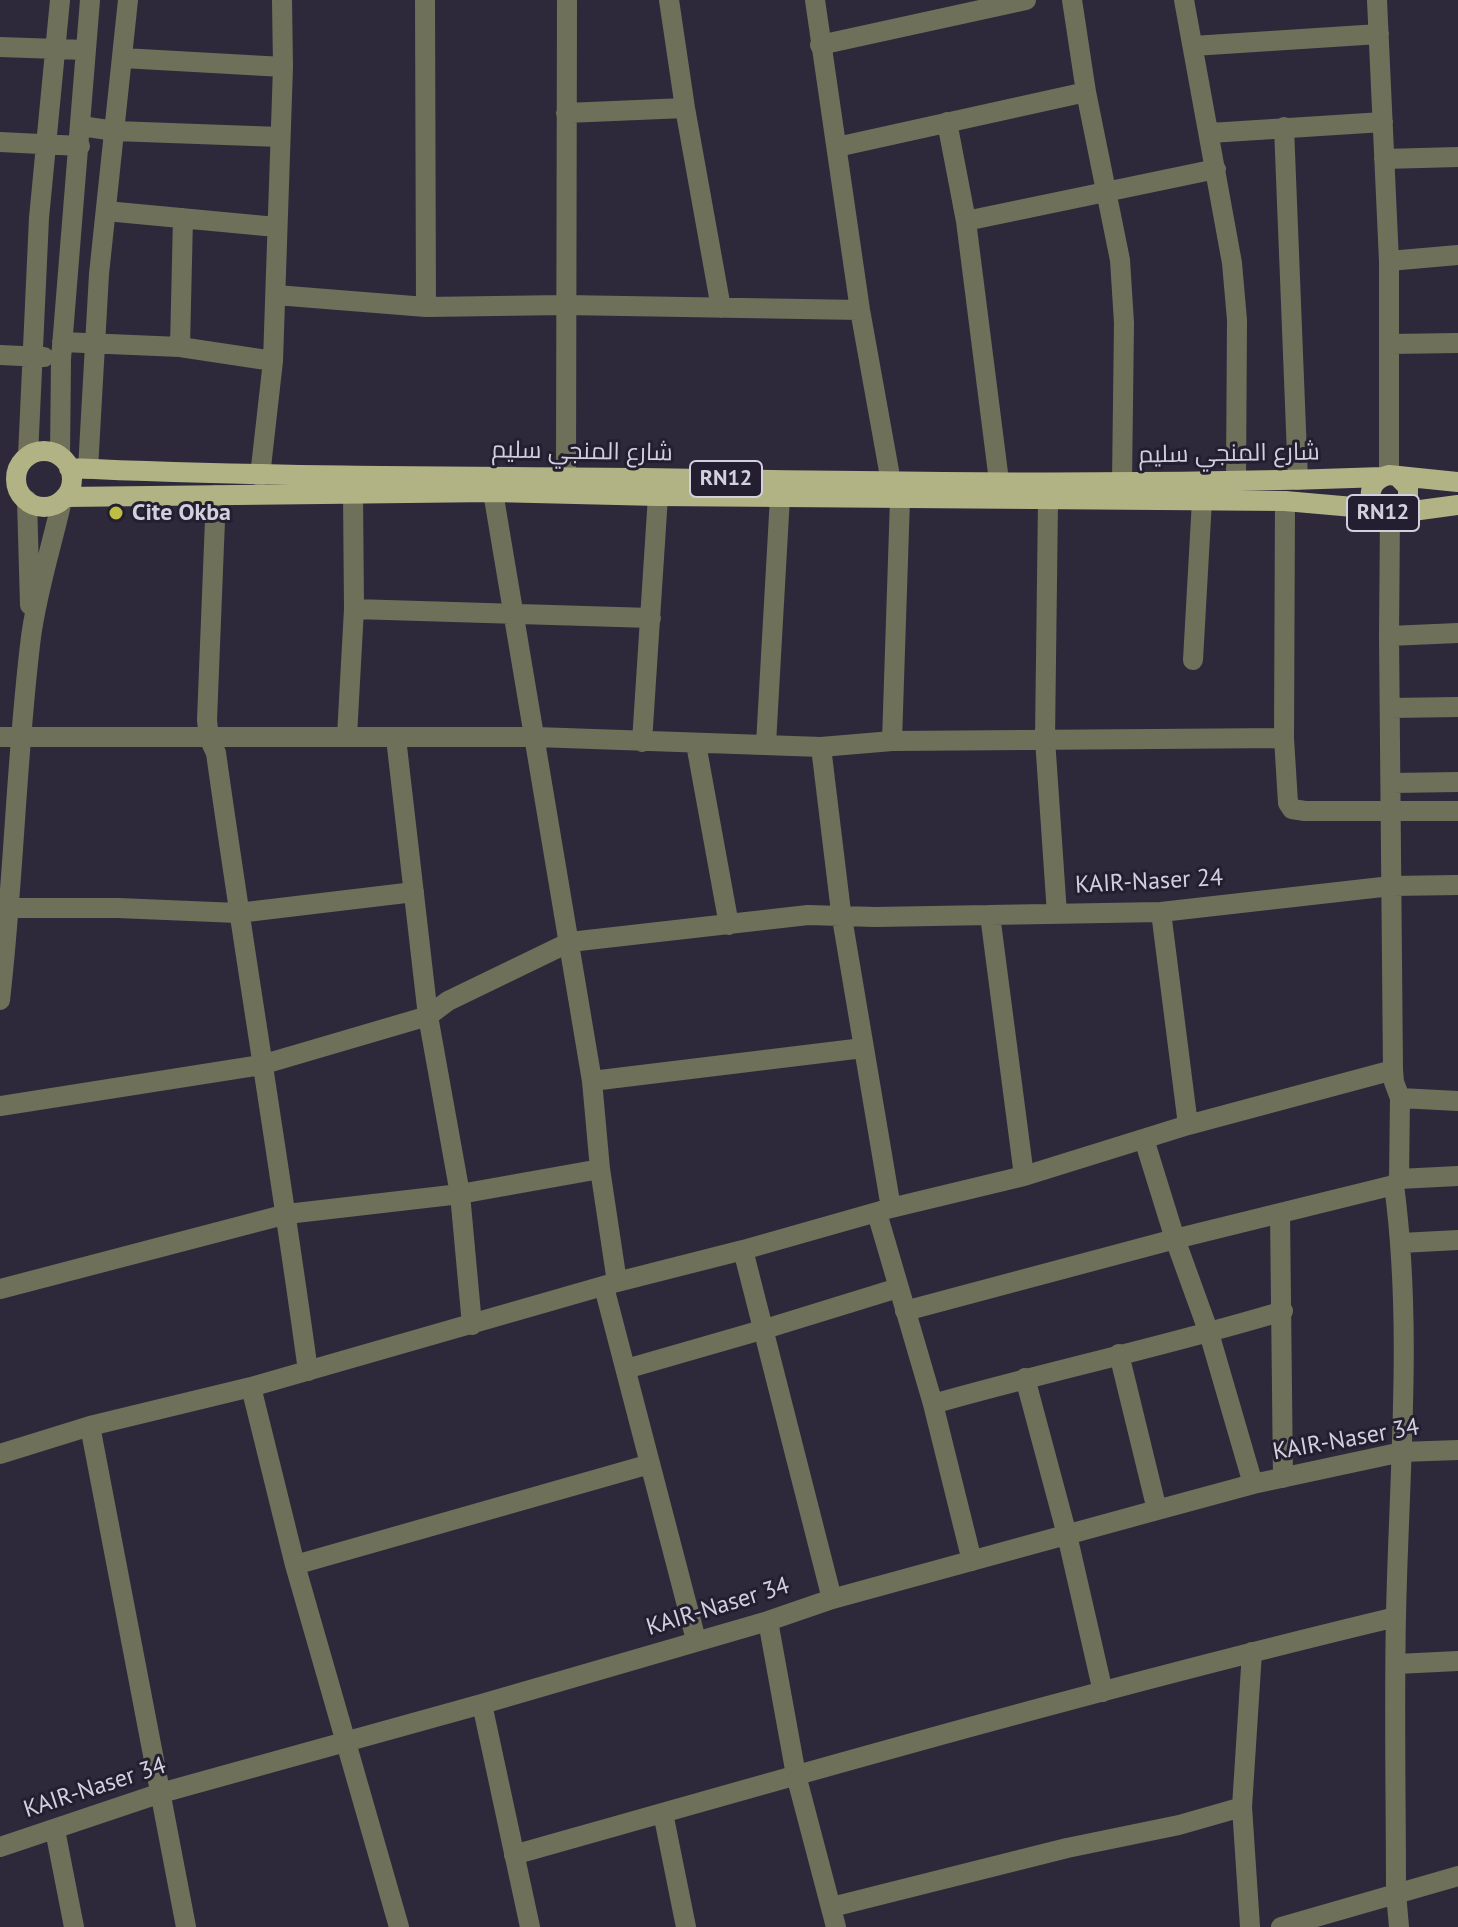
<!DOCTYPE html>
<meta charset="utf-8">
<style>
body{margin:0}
canvas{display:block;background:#2d293b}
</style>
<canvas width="1458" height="1927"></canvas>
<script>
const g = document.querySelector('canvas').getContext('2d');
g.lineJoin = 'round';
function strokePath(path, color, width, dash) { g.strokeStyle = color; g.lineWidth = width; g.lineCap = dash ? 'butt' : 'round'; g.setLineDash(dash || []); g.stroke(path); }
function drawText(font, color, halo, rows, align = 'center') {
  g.font = font + ' "PT Sans",Cairo,sans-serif'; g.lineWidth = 6; g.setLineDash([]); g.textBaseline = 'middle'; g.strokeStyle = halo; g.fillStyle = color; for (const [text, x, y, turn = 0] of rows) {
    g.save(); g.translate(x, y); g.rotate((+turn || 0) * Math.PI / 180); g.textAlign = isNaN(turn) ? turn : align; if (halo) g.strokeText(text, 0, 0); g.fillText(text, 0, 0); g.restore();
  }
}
const minor = new Path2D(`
 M425 0 426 307
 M669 0 685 108 721 308
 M815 0 860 310 891 482
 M1072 0 1086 92 1120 260 1124 323 1122 482
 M1184 0 1232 263 1237 320 1236 481
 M1377 0 1389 261V475
 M820 45 1026 0
 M1193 46 1379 34
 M0 47 86 50
 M123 58 283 67
 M566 113 685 108
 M947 122 966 221 999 481
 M81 126 115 131 280 137
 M1284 127 1298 480
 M1210 133 1383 122
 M0 142 80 146
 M837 147 1086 92
 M1384 159 1458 157
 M106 211 276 227
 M966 221 1216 169
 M1389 261 1458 255
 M276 295 426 307 565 305 860 310
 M62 342 180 347 273 361
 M1390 344 1458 343
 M180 347 183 218
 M0 355 44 357
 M28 456 39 218 60 0
 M60 456 61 359 90 0
 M88 469 99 274 128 0
 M260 476 273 361 283 67 282 0
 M566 477 567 0
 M493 492 592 1081 600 1169 617 1282
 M216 495 207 720 209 738 216 753C245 960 280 1165 308 1371
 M27 500 30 605
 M1048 501 1045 739 1057 914
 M1285 501 1284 738 1288 803 1292 809 1305 811H1458
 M1390 514 1389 636 1393 1070 1394 1082 1400 1098 1399 1179 1394 1185C1413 1327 1399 1472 1396 1615 1394 1707 1396 1800 1396 1893L1399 1927
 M354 609 651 618
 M1389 636 1458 633
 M1193 660 1202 500
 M1391 708 1458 707
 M347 736 354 609 353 492
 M0 737H536L821 747 892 741 1284 738
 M396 738 428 1016 460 1194 472 1325
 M892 741 900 499
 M642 742 658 496
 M696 744 729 925
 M766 744 780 497
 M821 747 841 912 891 1208
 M1392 783 1458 782
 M0 908H118L238 913 414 892
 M1161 912 1188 1125
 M990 915 1024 1176
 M0 1000C14 879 16 757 31 637 37 591 52 545 62 500
 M592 1081 863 1048
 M1400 1098 1458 1101
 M0 1106 261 1065 428 1016 448 1001 570 942 808 915 875 917 1161 912 1391 886 1458 885
 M1144 1139 1175 1239 1209 1333 1253 1484
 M1399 1179 1458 1176
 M877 1213 933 1404 972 1561
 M1280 1213 1283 1478
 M1401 1243 1458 1240
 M743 1250 832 1599
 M604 1287 696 1640
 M0 1289 287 1214 460 1194 600 1169
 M905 1311 1175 1239 1394 1185
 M1119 1354 1157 1510
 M626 1369 765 1329 898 1288
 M1025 1378 1067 1535 1103 1692
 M251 1387 295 1565 399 1927
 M933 1404C1049 1371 1167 1346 1283 1311
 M90 1426 186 1927
 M0 1454 90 1426 251 1387 617 1282 743 1250 891 1208 1024 1176 1188 1125 1393 1070
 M295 1565 650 1464
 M768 1621 796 1775 836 1927
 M1397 1664 1458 1661
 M482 1704 530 1927
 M663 1813 686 1927
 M55 1830 74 1927
 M0 1847 161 1793 482 1704 768 1621 832 1599 1157 1510 1253 1484 1402 1452 1458 1450
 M514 1855C807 1772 1100 1688 1396 1617
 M832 1907 1067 1848 1179 1825 1242 1807
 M1250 1927 1242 1807 1252 1652
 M1281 1927 1458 1876`);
const major = new Path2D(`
 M16 479a28 28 0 1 1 56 0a28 28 0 1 1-56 0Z
 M69 468C261 477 452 476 643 478 889 482 1136 486 1382 477
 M1397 476 1408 487V502L1398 513H1383C1364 501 1368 480 1389 475L1458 482
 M65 497 493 492 658 496 1285 501 1376 509
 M1398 513 1458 505`);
const markers = [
 [116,513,8,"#bebf42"]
];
const shields = [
 [726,479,72],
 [1383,513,72]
];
const shieldNames = [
 ["RN12",726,479],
 ["RN12",1383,513]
];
const streetNames = [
 ["شارع المنجي سليم",582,452,1],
 ["شارع المنجي سليم",1229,454,-1],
 ["KAIR-Naser 24",1149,882,-3],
 ["KAIR-Naser 34",1346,1440,-10],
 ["KAIR-Naser 34",718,1607,-17],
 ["KAIR-Naser 34",95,1788,-18]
];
const poiNames = [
 ["Cite Okba",132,513]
];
strokePath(minor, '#6f7059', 20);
strokePath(major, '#b2b384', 20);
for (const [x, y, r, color] of markers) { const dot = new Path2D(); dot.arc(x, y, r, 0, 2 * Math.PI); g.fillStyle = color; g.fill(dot); strokePath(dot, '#231f31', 3); }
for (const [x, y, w] of shields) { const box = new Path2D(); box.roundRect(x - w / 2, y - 18, w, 36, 6); g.fillStyle = '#231f31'; g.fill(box); strokePath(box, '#d2d0dc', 2); }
drawText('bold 22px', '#d2d0dc', null, shieldNames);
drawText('24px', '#d2d0dc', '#231f31', streetNames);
drawText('bold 24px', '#d2d0dc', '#231f31', poiNames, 'left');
</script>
